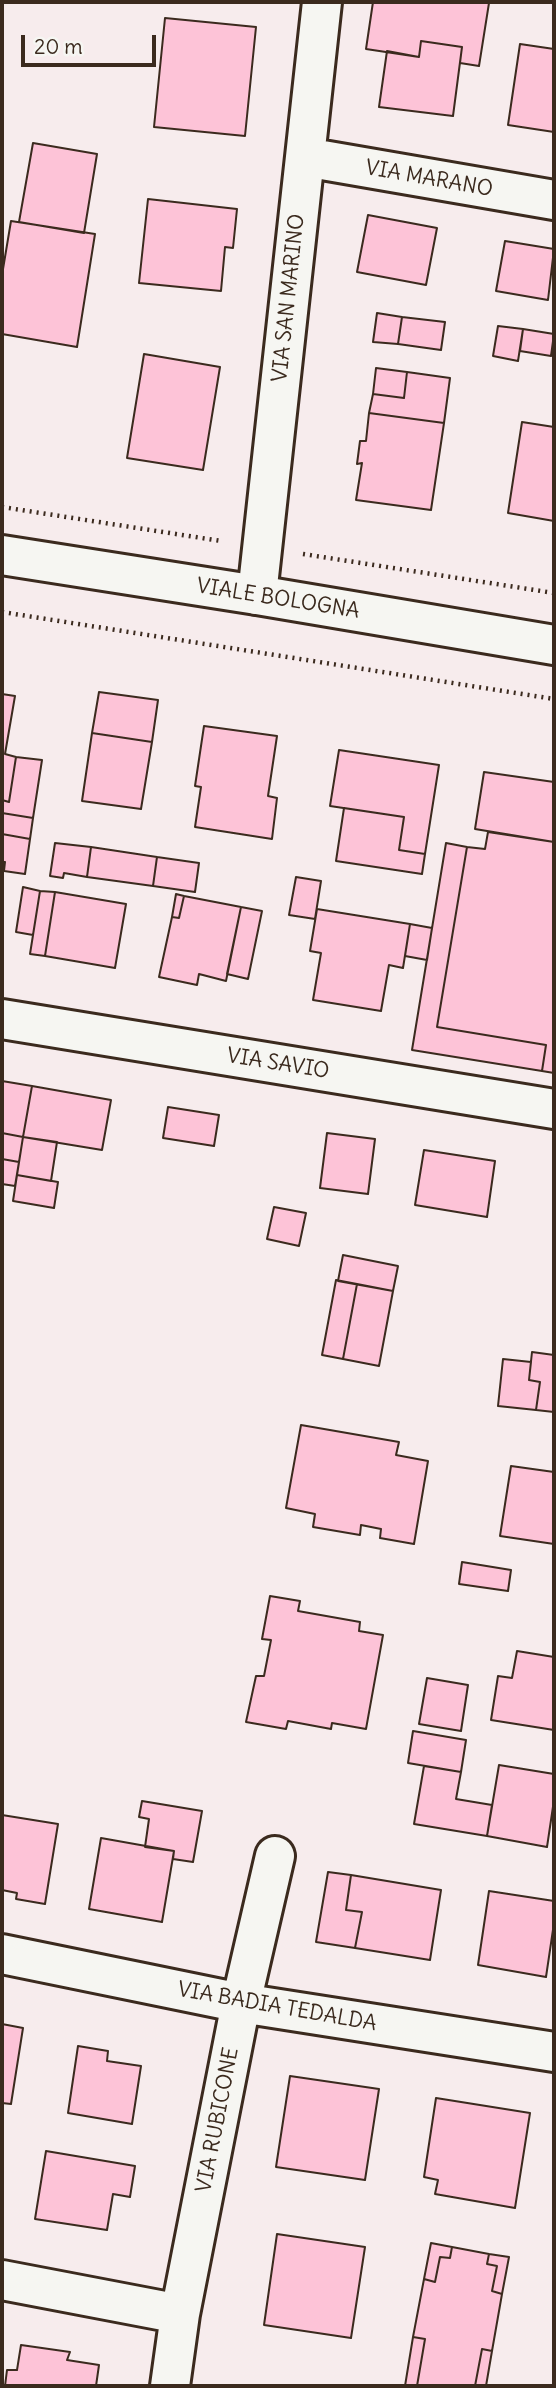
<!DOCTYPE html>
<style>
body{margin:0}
#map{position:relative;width:556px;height:2388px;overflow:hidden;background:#f7eced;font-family:Delius,sans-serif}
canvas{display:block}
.frame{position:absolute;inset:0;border:4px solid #3b2a1e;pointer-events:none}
.scale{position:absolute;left:21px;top:35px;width:135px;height:32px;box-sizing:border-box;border:4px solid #3b2a1e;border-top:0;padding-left:9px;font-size:21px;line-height:24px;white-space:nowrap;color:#3b2a1e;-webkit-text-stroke:5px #f6f6f2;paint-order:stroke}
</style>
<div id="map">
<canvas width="556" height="2388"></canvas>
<div class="frame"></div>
<div class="scale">20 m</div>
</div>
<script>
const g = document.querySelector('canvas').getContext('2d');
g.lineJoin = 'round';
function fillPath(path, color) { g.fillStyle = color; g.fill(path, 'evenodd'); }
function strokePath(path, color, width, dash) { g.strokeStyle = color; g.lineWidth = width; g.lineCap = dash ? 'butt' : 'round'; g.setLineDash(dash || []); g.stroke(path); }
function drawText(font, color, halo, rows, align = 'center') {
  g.font = font + ' Delius,sans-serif'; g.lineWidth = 5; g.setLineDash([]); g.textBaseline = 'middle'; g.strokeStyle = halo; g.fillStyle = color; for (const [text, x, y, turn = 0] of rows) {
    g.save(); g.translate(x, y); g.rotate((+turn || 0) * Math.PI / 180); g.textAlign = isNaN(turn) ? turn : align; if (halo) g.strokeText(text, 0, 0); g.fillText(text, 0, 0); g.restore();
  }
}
const building = new Path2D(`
 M373 2 489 3 479 66 460 63 462 47 421 41 419 57 366 49Z
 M165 18 256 27 245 136 154 127Z
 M421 41 462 47 453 116 379 107 387 51 419 57Z
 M520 44 554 49V132L508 125Z
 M33 143 97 154 84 233 19 222Z
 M148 199 237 209 233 248 225 247 221 291 139 283Z
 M368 215 437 228 426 285 357 272Z
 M11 221 95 234 77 347 2 334V275Z
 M505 241 554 249 548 300 496 291Z
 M377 313 402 317 398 344 373 342Z
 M402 317 445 322 441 350 398 344Z
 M498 326 523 329 518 361 493 356Z
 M523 329 554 334 551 356 520 351Z
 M144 354 220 367 203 470 127 458Z
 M376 368 407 372 404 398 373 394Z
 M407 372 450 378 444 423 369 413 373 394 404 398Z
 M369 413 444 423 431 510 356 500 362 463 357 464 360 441H366Z
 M522 422 554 427V521L508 513Z
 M99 692 158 700 152 742 92 733Z
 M2 694 15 696 5 754 16 757 9 802 2 800Z
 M204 726 277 736 268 796 277 798 272 839 195 827 201 787 195 786Z
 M92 733 152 742 141 809 82 801Z
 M339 750 439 765 425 854 399 850 404 817 330 806Z
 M16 757 42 760 33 818 2 813V800L9 802Z
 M484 772 554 782V842L475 829Z
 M344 808 404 817 399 850 425 854 422 874 336 861Z
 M2 813 33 818 30 839 2 834Z
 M488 832 554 842V1073L542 1071 546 1045 437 1027 467 847 485 849Z
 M2 834 30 839 25 874 4 871 5 862H2Z
 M55 843 91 847 87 877 64 873 63 878 50 876Z
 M446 843 467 847 437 1027 546 1045 542 1071 412 1050Z
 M91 847 157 857 153 886 87 877Z
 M157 857 199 863 195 892 153 886Z
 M296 877 321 881 315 919 289 915Z
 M23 887 40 891 33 935 16 932Z
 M40 891 55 892 45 956 30 954Z
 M55 892 126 904 115 968 45 956Z
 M176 894 184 896 179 918 172 917Z
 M184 896 241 907 226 981 199 974 197 985 159 977 172 917 179 918Z
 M241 907 262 911 248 979 227 974Z
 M317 909 410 924 403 968 389 965 381 1011 313 1000 321 953 310 951Z
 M410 924 432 928 427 960 405 956Z
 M2 1081 32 1086 23 1137 2 1133Z
 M32 1086 111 1100 102 1150 23 1137Z
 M168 1107 219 1115 214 1146 163 1138Z
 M2 1133 23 1137 19 1162 2 1159Z
 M327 1133 375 1139 368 1194 320 1188Z
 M23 1137 57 1142 51 1181 17 1175Z
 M424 1150 495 1161 487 1217 415 1205Z
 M2 1159 19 1162 15 1186 2 1184Z
 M17 1175 58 1182 54 1208 13 1201Z
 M274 1207 306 1213 299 1246 267 1239Z
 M343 1255 398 1266 393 1291 338 1281Z
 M336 1280 357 1284 343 1359 322 1355Z
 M357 1284 393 1291 379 1366 343 1359Z
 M532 1352 554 1355V1412L536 1410 540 1382 529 1380Z
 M503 1359 531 1362 529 1380 540 1382 536 1410 498 1406Z
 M301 1425 399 1442 396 1455 428 1461 414 1544 380 1538 381 1529 361 1525 360 1535 313 1527 315 1514 286 1508Z
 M511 1466 554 1472V1544L500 1536Z
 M462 1562 511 1570 508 1591 459 1584Z
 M270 1596 300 1601 298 1611 360 1622 359 1631 383 1635 366 1729 332 1723 331 1729 288 1721 286 1729 246 1722 256 1676H264L271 1640 262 1639Z
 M517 1651 554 1657V1730L491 1720 498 1676 512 1678Z
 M427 1678 468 1685 461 1731 419 1724Z
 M413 1731 466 1740 461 1772 408 1763Z
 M499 1765 554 1774V1800L547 1847 487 1836Z
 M424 1766 461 1772 456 1799 492 1805 487 1836 414 1824Z
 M142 1801 202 1811 193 1862 173 1859 174 1851 145 1847 149 1819 139 1817Z
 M2 1815 58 1824 45 1904 16 1899 17 1893 2 1890Z
 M101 1838 174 1851 162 1922 89 1909Z
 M328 1872 351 1875 346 1910 362 1912 355 1948 316 1942Z
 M351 1875 441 1890 430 1960 355 1948 362 1912 346 1910Z
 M489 1891 554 1901V1923L546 1977 478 1965Z
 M2 2024 23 2028 11 2104 2 2103Z
 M78 2046 108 2051 107 2061 141 2066 132 2124 68 2113Z
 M290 2076 379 2089 365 2180 276 2167Z
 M436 2098 530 2113 515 2208 435 2194 438 2180 424 2177Z
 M46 2151 135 2166 130 2197 113 2194 107 2230 35 2219Z
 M277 2234 365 2247 351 2338 264 2325Z
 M431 2243 452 2247 450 2258 440 2257 435 2282 424 2279Z
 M452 2247 489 2254 487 2264 497 2266 492 2291 502 2294 492 2351 482 2349 475 2386H417L425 2339 413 2337 424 2279 435 2282 440 2257 450 2258Z
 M489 2254 509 2257 502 2294 492 2291 497 2266 487 2264Z
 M413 2337 425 2339 417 2386H405Z
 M21 2345 70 2352 67 2360 99 2365 96 2386H5L7 2370H17Z
 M482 2349 492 2351 486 2386H475Z`);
const path = new Path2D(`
 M2 507 221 541
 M303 554 554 593
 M2 612 554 699`);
const minor = new Path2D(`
 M305 157 554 200
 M257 595 322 2
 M2 1019 554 1109
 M2 1954 241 2003 554 2052
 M2 2280 180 2314
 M170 2386 180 2314 241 2003 275 1856`);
const major = new Path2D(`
 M2 555 257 595 554 645`);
const streetNames = [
 ["VIA MARANO",429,179,10],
 ["VIA SAN MARINO",289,298,-84],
 ["VIALE BOLOGNA",278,599,9],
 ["VIA SAVIO",278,1064,9],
 ["VIA BADIA TEDALDA",277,2007,10],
 ["VIA RUBICONE",218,2120,-79]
];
fillPath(building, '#fdc3d7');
strokePath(building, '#3b2a1e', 2);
strokePath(minor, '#3b2a1e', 44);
strokePath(major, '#3b2a1e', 44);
strokePath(path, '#3b2a1e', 4.5, [2, 5]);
strokePath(minor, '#f6f6f2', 38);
strokePath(major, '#f6f6f2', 38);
drawText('21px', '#3b2a1e', '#f6f6f2', streetNames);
</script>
